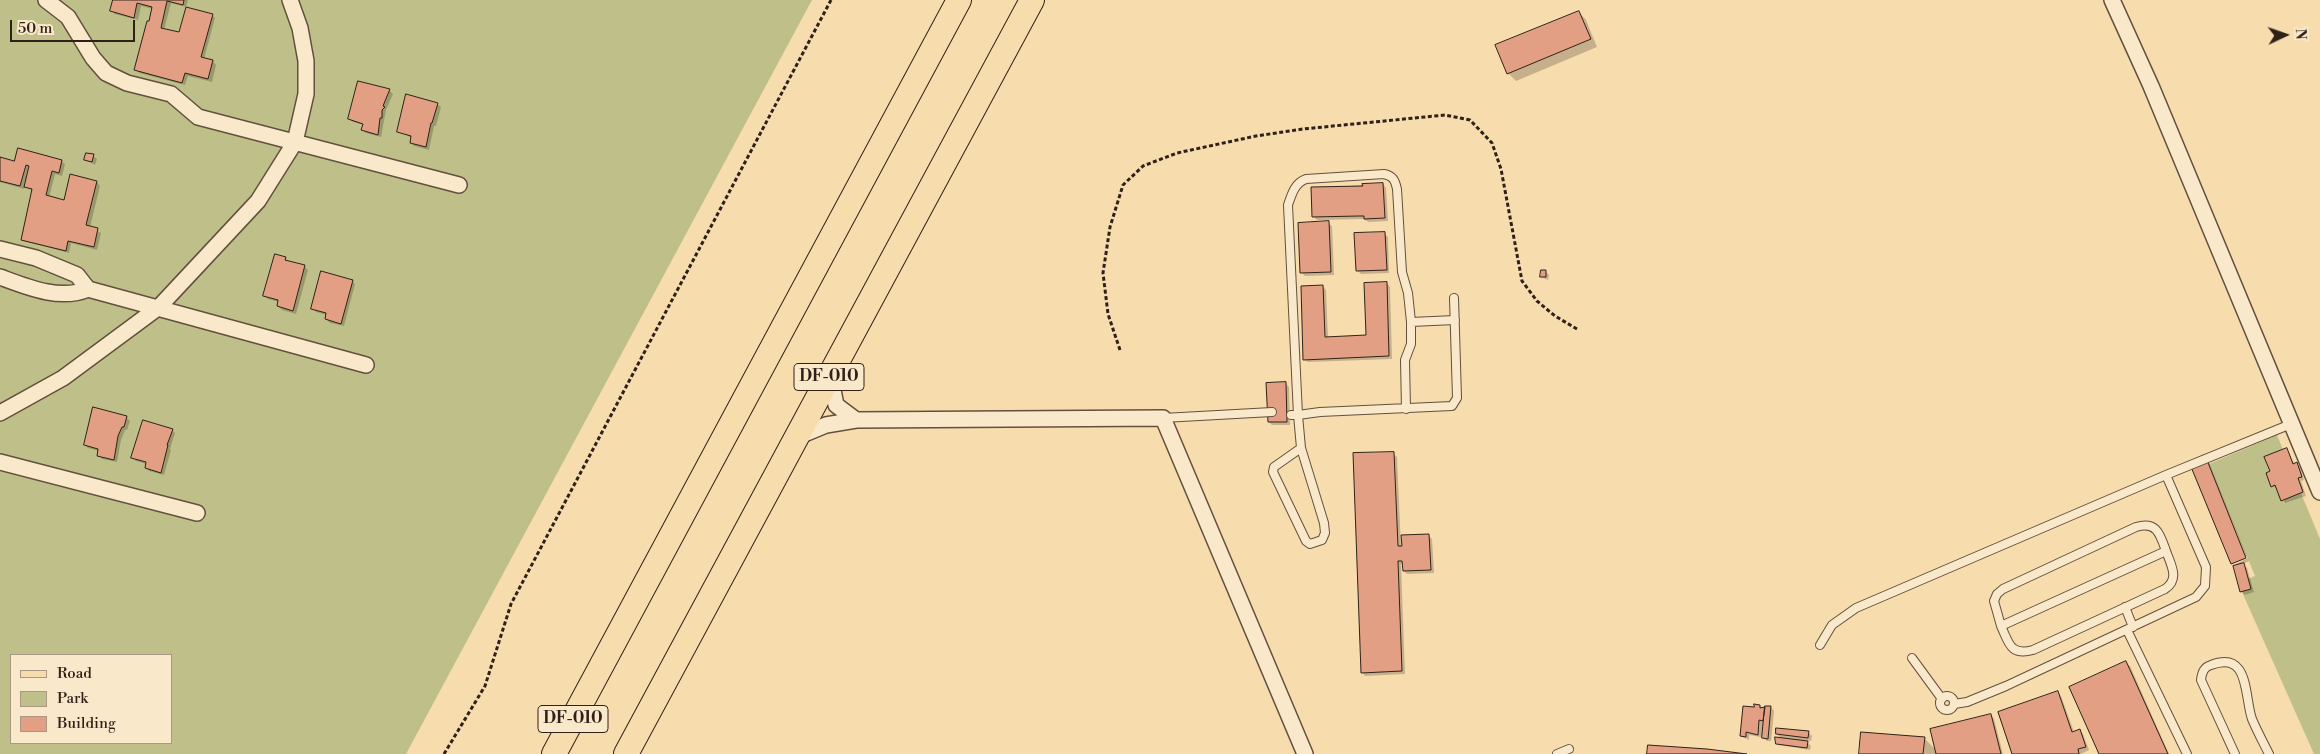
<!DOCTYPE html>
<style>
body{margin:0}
#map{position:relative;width:2320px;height:754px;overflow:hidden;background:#f7dcae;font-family:"Libre Bodoni",serif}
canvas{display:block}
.legend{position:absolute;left:10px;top:654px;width:162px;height:90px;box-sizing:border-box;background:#fae8ca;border:1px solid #a99883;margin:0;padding:6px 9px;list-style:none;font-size:15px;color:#302118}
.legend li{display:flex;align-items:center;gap:10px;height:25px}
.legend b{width:25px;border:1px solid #a99883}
.north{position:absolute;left:2260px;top:10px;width:50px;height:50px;-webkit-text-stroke:4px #fae8ca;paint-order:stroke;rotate:87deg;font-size:14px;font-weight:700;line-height:20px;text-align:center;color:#302118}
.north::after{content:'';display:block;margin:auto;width:18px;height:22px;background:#302118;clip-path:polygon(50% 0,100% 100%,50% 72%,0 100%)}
.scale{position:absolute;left:10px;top:20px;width:125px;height:22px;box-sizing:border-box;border:2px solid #302118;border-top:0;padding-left:6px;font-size:15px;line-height:18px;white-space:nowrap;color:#302118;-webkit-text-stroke:4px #fae8ca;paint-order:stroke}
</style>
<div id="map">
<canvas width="2320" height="754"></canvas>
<ul class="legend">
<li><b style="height:6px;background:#f7dcae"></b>Road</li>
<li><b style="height:14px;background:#bfc089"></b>Park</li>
<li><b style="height:14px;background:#e29f83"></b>Building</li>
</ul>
<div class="north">N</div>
<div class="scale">50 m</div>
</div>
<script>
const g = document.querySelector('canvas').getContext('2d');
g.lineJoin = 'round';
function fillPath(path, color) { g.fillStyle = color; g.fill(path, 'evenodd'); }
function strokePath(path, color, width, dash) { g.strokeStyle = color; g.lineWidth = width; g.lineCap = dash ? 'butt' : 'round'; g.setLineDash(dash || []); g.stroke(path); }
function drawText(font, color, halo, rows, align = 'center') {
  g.font = font + ' "Libre Bodoni",serif'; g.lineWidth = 4; g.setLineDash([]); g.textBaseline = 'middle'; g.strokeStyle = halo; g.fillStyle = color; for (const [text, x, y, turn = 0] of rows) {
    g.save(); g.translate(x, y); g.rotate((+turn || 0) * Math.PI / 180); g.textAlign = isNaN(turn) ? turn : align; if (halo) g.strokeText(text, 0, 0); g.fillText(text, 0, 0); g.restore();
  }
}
const green = new Path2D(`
 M0 0H812L406 754H0ZM11 655H171V743H11Z
 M2277 435 2320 539V754H2314L2238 583 2255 576 2209 464Z`);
const shadow = new Path2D(`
 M115 0H188L186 7 171 3 164 30 180 34 212 15 215 18 204 59 213 61 216 65 212 82 188 76 185 85 139 73 136 69 153 9 141 6 138 20 115 14 112 11Z
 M1579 12 1586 20 1597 47 1516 81 1508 73Z
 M389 90 393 94 386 110 381 137 366 133 362 130 364 125 353 122 349 119Z
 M437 104 441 107 436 126H434L429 150 414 146 411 143 412 138 398 131Z
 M93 156 97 159 95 165 86 160Z
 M0 158 14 162 61 161 65 164 62 176 55 174 49 198 64 201 71 176 97 182 100 186 90 227 101 233 97 250 71 243 69 253 24 241 21 238 33 191 24 186V189L0 182Z
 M1383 184 1386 188 1388 221 1369 222 1363 219 1317 220 1314 217 1312 188Z
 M1328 223 1332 226 1334 275 1305 276 1302 273Z
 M1384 233 1388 237 1389 273 1361 274 1357 270Z
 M285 258 288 262 305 267 308 270 296 314 282 310 278 306 279 302 268 299 265 296Z
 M1545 271 1549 275 1548 280 1541 277Z
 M352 281 355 284 344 326 330 323 326 319 327 315 316 312 312 308Z
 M1387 283 1390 287 1392 359 1308 362 1304 359 1323 286 1326 290 1328 338 1368 336Z
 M1285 383 1289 387 1290 425H1272L1269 422Z
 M126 417 130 421 127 430H125L121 440 117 462 102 459 98 455 99 451 88 448 85 445Z
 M172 430 175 433 170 449 171 450 164 475 149 471 146 468 147 464 136 461 133 458Z
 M2287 449 2295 465 2300 467 2304 480 2301 481 2306 496 2285 503 2278 489 2273 486 2268 473 2271 472Z
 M1393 454 1397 457 1401 547 1429 536 1432 539 1434 573 1407 574 1404 571 1403 564H1401L1405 674 1365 676 1362 672Z
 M2205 457 2208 460 2247 556 2232 562Z
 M2248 558 2249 561 2243 564 2247 568 2254 592 2245 595 2241 591 2234 565Z
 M2126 663 2130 666 2169 754H2100Z
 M2058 693 2061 696 2074 732 2080 731 2083 734 2089 750 2081 754H2014Z
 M1760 706 1763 709 1771 707 1774 711 1771 741H1767L1761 735V737L1749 735V740L1741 736 1755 709Z
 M1991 715 1994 719 2003 754H1860L1924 738 1936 750Z
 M1808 732 1812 736 1811 741 1805 740 1811 746 1810 750 1779 745 1776 742 1783 740 1777 734Z`);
const building = new Path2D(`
 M113 0H184L183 5 167 1 161 28 179 32 186 7 213 14 201 57 213 60 208 79 185 73 182 83 134 70 147 21H149L152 7 137 3 134 18 110 11Z
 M1579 11 1591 39 1507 74 1495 45Z
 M358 81 390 89 383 106 385 107 382 110V118H380L378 135 361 130 363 124 348 119Z
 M406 94 438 103 432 123H431L426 147 410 143 411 136 397 132Z
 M18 148 62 160 59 173 52 171 46 195 64 200 70 174 97 181 86 225 98 228 94 247 68 241 66 251 21 240 32 189 24 187 29 166 26 165 20 186 0 181V157L14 161Z
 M86 153 94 154 92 162 84 160Z
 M1383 183 1385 218 1364 219V216H1359L1312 217 1311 187 1363 186 1362 184Z
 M1329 221 1331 272 1300 273 1298 223Z
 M1385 232 1387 270 1356 271 1354 233Z
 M275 254 286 257 285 260 305 265 293 311 277 306 278 300 263 296Z
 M1541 270H1546V277H1540Z
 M321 271 353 280 341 324 325 319 326 313 311 309Z
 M1387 282 1389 356 1303 360 1301 286 1323 285 1325 337 1366 335 1364 283Z
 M1286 382 1287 422H1268L1266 383Z
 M93 407 127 416 124 427H122L118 436 114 460 97 456 98 449 84 445Z
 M143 420 173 429 167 445H168L161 473 145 468 146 462 131 458Z
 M2287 448 2293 464 2297 462 2302 477 2298 478 2303 492 2281 501 2275 485 2271 487 2266 473 2270 471 2264 457Z
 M1394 452 1398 546H1402L1401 535 1429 534 1431 570 1403 571 1402 561H1398L1402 671 1361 673 1353 453Z
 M2205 455 2246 558 2231 564 2189 462Z
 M2244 563 2251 589 2240 592 2233 566Z
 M2126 661 2168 754H2099L2069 687Z
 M2058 691 2072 732 2080 729 2086 747 2078 749 2079 754H2012L1998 712Z
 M1754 704 1760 705V708L1765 707 1763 721 1759 720 1758 735 1746 732V737L1740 736 1743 706 1754 707Z
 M1765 706H1771L1768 739 1762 738Z
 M1991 714 2001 754H1936L1930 729Z
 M1776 728 1809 731 1808 738 1776 734Z
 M1861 732 1925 737 1923 754H1859Z
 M1775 737 1808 741 1807 748 1776 744Z
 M1648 745 1707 749 1747 754H1647Z`);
const path = new Path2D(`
 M1120 350 1108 314 1103 273 1110 227 1123 185 1143 166 1177 153 1256 136 1303 129 1445 115 1470 120 1492 143 1501 169 1522 281 1537 301 1555 316 1577 329
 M444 754 485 686 511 604 831 0`);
const lane = new Path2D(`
 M1411 322 1408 293 1402 272 1397 189C1395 180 1393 176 1384 174L1306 179C1295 183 1292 193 1288 205L1298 415 1320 412 1452 406 1457 398 1454 298
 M1406 409 1405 360 1411 344V322L1455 320
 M1291 415H1298L1301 448 1324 523 1325 533 1322 540 1310 544 1306 541 1273 472 1274 467 1301 448
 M1163 418 1272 412
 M2166 551C2171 565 2180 579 2165 589L2033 650C2010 656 2009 643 2001 626Z
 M2125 607 2133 627
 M2001 626 1994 601 1997 594 2003 589 2136 527C2157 521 2160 534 2166 551
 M2127 630 2187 754
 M1820 645 1832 625 1856 608 2166 475 2291 424
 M1912 658 1942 699
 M1940 703a7 7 0 1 1 14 0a7 7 0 1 1-14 0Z
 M1954 704 1967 702 2006 686 2196 597 2205 586 2206 567 2166 475
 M1557 754 1569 749
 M2235 754 2201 680C2202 672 2204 667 2211 665 2250 650 2244 696 2252 719 2257 731 2263 742 2269 754`);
const street = new Path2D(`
 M46 0 68 17 93 58 106 73 127 83 171 94 198 117 459 185
 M2112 0 2151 86 2320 492
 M0 249 36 258 77 275 88 289
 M0 277C27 287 60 301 88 289L366 365
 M830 375 836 405 856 420
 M0 413 63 378 159 307 258 201 295 142 306 94V61L300 28 290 0
 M797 437 826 425 856 420 1163 418 1305 754
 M0 462 197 513`);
const primary = new Path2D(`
 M554 754 959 0
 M626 754 1032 0`);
const shields = [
 [829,377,70],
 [573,719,70]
];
const shieldNames = [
 ["DF-010",829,377],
 ["DF-010",573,719]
];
fillPath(green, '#bfc089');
fillPath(shadow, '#0003');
fillPath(building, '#e29f83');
strokePath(building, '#302118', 1);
strokePath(lane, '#62503e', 10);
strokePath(street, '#62503e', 18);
strokePath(primary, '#302118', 26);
strokePath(path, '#302118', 3, [4, 2.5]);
strokePath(lane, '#fae8ca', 8);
strokePath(street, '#fae8ca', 15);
strokePath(primary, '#f7dcae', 24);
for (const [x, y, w] of shields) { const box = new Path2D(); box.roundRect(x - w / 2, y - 13.5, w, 27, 4); g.fillStyle = '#fae8ca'; g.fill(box); strokePath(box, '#302118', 1); }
drawText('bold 16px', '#302118', null, shieldNames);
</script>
